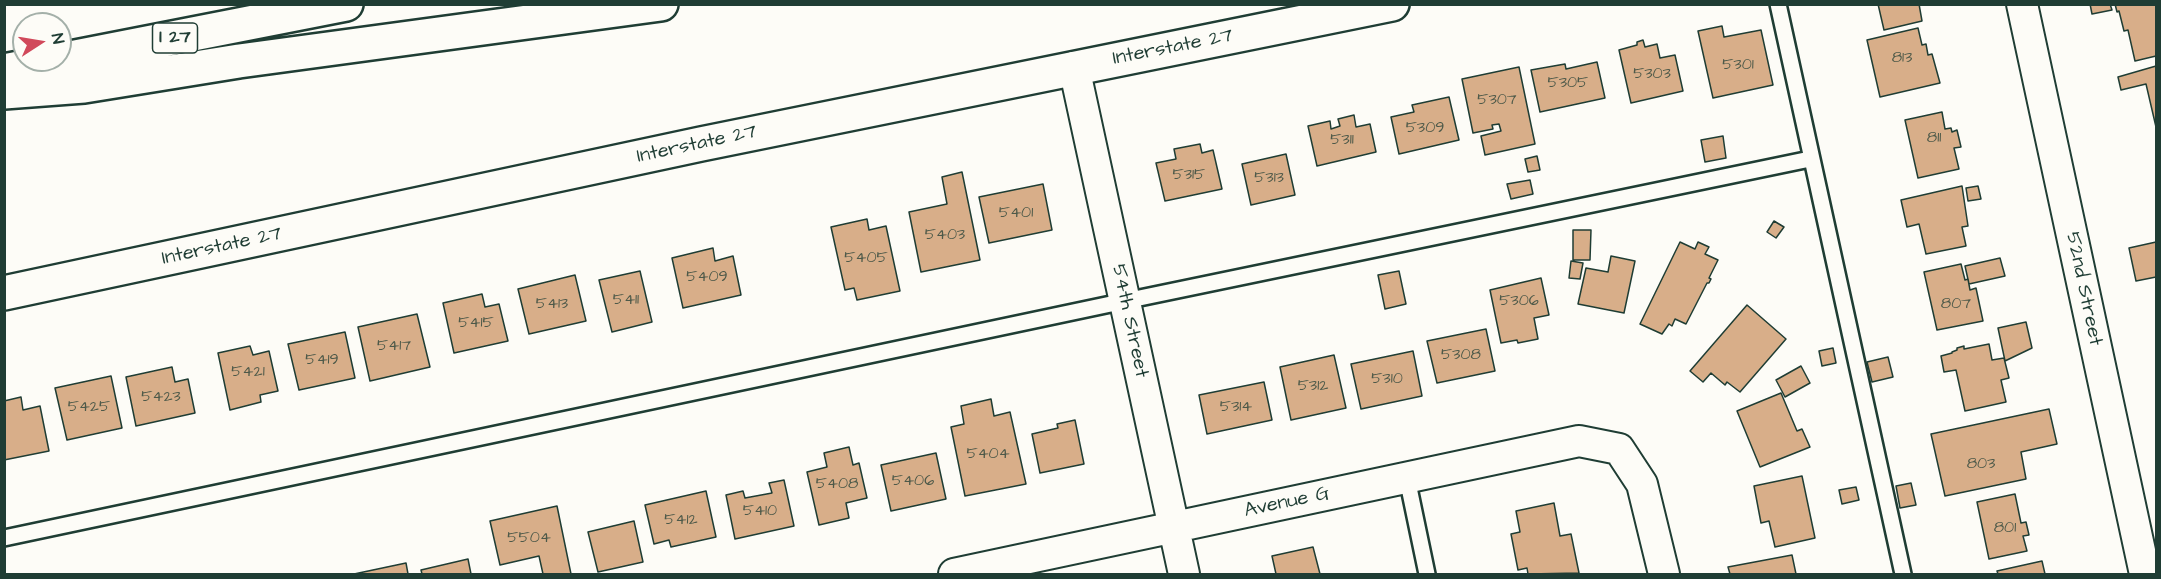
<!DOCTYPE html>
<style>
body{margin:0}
#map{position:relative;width:2161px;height:579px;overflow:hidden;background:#fdfcf7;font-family:"Architects Daughter",sans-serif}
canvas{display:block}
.frame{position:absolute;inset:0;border:6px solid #1f3d34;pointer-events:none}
.north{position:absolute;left:12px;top:12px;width:60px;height:60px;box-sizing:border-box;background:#fdfcf7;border:2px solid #a4b0a9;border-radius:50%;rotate:78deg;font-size:16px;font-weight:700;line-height:24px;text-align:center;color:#1f3d34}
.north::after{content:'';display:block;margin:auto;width:21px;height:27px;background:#d1495b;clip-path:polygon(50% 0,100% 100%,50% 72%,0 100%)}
</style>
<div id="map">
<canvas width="2161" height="579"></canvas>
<div class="frame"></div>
<div class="north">N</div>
</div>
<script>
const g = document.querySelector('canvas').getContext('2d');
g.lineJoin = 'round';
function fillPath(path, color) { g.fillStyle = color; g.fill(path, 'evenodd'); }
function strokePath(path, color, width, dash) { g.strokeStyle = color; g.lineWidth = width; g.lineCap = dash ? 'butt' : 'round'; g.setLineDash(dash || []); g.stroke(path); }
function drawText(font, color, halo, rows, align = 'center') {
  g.font = font + ' "Architects Daughter",sans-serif'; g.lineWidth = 4.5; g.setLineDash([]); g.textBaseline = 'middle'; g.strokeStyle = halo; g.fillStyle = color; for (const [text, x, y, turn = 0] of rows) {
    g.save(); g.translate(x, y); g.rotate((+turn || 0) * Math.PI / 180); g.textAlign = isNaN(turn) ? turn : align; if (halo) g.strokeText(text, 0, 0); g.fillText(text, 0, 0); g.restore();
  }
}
const building = new Path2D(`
 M1878 4H1919L1922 21 1884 30Z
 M2090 4H2110L2112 10 2092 14Z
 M2115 4H2156V56L2135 61 2128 30 2124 31 2119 11 2117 12Z
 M1722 26 1724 37 1761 30 1773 85 1713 98 1698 31Z
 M1918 28 1922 45 1926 44 1928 55 1932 54 1940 83 1880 97 1867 40Z
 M1643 40 1645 47 1657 44 1660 58 1675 55 1683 91 1631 103 1619 50 1637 45V42Z
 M1597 62 1605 98 1540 112 1531 70 1565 64 1566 69Z
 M2156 66V127L2146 84 2121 90 2118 77Z
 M1519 67 1535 144 1485 155 1481 136 1501 131 1499 124 1492 125 1493 129 1473 133 1462 79Z
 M1449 97 1459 140 1399 154 1391 117 1414 112 1412 105Z
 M1942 112 1945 129 1951 128 1952 132 1957 130 1961 147 1954 148 1959 169 1918 178 1905 120Z
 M1354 115 1356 127 1370 124 1376 152 1317 166 1308 126 1330 121 1331 129 1340 126 1338 119Z
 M1723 136 1726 158 1705 162 1701 140Z
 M1200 144 1202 153 1213 150 1222 189 1165 201 1156 163 1176 159 1174 149Z
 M1286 154 1295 195 1251 205 1242 164Z
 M1537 156 1540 170 1528 172 1525 159Z
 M962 172 980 260 921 272 909 212 947 204 942 177Z
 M1530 180 1533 194 1511 199 1507 184Z
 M1043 184 1052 230 989 243 979 197Z
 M1962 186 1968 226 1962 227 1966 246 1926 254 1919 224 1907 227 1901 200Z
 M1978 186 1981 199 1968 201 1966 188Z
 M867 219 869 230 886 226 900 291 857 300 854 288 845 290 831 227Z
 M1774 221 1784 227 1776 238 1767 232Z
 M1573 230H1591L1590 260H1573Z
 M1680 242 1695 249 1698 242 1709 247 1705 254 1718 260 1709 278 1711 279 1709 283H1707L1686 324 1675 319 1672 326 1669 324 1662 334 1640 324Z
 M2156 242V277L2136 281 2129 248Z
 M713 248 715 261 733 256 741 295 683 308 672 258Z
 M1611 256 1635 261 1624 313 1578 304 1586 268 1608 272Z
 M2000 258 2005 276 1969 284 1965 266Z
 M1571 261 1583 263 1580 279 1569 278Z
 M1961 264 1965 280 1968 279 1970 290 1976 288 1983 321 1937 330 1924 272Z
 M640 271 652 322 612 332 599 280Z
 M1399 271 1406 304 1385 309 1378 275Z
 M575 275 586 321 529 334 518 289Z
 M1541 278 1549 315 1534 318 1538 339 1518 343 1517 340 1501 343 1490 290Z
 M482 294 485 307 499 304 508 341 454 353 443 303Z
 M1747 305 1786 339 1740 392 1727 382 1725 385 1711 373 1703 382 1690 371Z
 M417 314 430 367 370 381 358 327Z
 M2026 322 2032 348 2005 361 1998 328Z
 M1486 329 1495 371 1437 383 1427 341Z
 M345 332 355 378 299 390 288 344Z
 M1989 344 1992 360 2004 358 2009 378 2001 380 2006 402 1965 411 1956 370 1944 372 1941 356 1952 353V352L1957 350V348L1964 346V349Z
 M250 346 253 355 269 351 278 391 260 395 261 402 230 410 218 353Z
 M1833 348 1836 363 1822 366 1819 351Z
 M1413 351 1422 396 1361 409 1351 364Z
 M1334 355 1346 408 1291 420 1280 367Z
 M1888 357 1893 377 1872 382 1867 362Z
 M1801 366 1810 383 1785 397 1776 380Z
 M172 367 175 382 188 379 195 413 136 426 126 377Z
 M111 376 122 428 67 440 55 388Z
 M1264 382 1272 420 1207 434 1199 395Z
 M1781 393 1797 431 1802 429 1810 447 1760 467 1737 411Z
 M21 397 23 410 40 406 49 451 4 460V401Z
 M991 399 994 416 1010 412 1026 484 965 496 951 427 964 424 961 406Z
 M2049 409 2057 444 2021 452 2026 479 1945 496 1931 434Z
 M1075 420 1084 464 1040 473 1032 434 1058 428 1057 424Z
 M849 447 853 465 859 463 867 498 846 503 849 518 819 525 807 472 827 467 824 453Z
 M936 453 946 499 891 511 881 465Z
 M1802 476 1815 538 1775 547 1769 521 1761 523 1754 486Z
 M784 480 794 526 735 539 726 495 743 491 745 498 772 493 769 483Z
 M1911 483 1916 505 1900 508 1896 486Z
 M1856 487 1859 500 1842 504 1839 490Z
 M706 491 716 537 671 547 669 540 654 544 645 505Z
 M2015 494 2021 523 2026 522 2029 535 2023 536 2027 551 1989 559 1977 502Z
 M1554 503 1560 536 1571 534 1579 573 1528 574 1527 568 1518 570 1511 534 1520 532 1516 511Z
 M557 506 571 574H543L539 556 500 565 490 521Z
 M634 521 643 562 598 572 588 532Z
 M1313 547 1320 574H1276L1272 556Z
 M1792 555 1796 574H1730L1728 567Z
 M468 559 471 574H422L421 570Z
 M2042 561 2045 574H1998L1997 571Z
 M406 563 408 574H354Z`);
const lane = new Path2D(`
 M1778 4 1903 574
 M1407 478 1427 574
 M4 538 1125 301 1810 159`);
const street = new Path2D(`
 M2022 4 2145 574
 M1074 67 1184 574
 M954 574 1579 441 1619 449 1642 484 1664 574`);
const secondary = new Path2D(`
 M4 293 701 144 1392 4`);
const highway = new Path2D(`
 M4 71 346 4
 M4 92 84 86 239 61 661 4`);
const numberNames = [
 ["813",1902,59],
 ["5301",1738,66],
 ["5303",1652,75],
 ["5305",1568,84],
 ["5307",1497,101],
 ["5309",1425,129],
 ["811",1934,139],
 ["5311",1342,141],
 ["5315",1189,176],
 ["5313",1269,179],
 ["5401",1016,214],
 ["5403",945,236],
 ["5405",866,259],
 ["5409",707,278],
 ["5411",626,301],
 ["5306",1519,302],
 ["5413",552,305],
 ["807",1956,305],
 ["5415",476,324],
 ["5417",394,347],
 ["5308",1461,356],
 ["5419",322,361],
 ["5421",248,373],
 ["5310",1387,380],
 ["5312",1313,387],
 ["5423",161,398],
 ["5425",89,408],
 ["5314",1236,408],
 ["5404",988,455],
 ["803",1981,465],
 ["5406",913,482],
 ["5408",837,485],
 ["5410",760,512],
 ["5412",681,521],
 ["801",2005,529],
 ["5504",529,539]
];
const shields = [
 [175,38,45]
];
const shieldNames = [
 ["I 27",175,38]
];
const streetNames = [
 ["Interstate 27",1173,48,-11],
 ["Interstate 27",697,145,-12],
 ["Interstate 27",222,247,-12],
 ["52nd Street",2083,289,78],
 ["54th Street",1129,321,78],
 ["Avenue G",1287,503,-12]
];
fillPath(building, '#d8ae89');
strokePath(building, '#1f3d34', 1.5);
strokePath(lane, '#1f3d34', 20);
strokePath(street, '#1f3d34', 34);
strokePath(secondary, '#1f3d34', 38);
strokePath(highway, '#1f3d34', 38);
strokePath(lane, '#fdfcf7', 15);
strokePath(street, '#fdfcf7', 30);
strokePath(secondary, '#fdfcf7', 33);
strokePath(highway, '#fdfcf7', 33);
drawText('16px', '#4d5949', null, numberNames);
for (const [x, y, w] of shields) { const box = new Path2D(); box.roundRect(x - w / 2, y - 15, w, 30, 4.5); g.fillStyle = '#fdfcf7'; g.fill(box); strokePath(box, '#1f3d34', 1.5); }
drawText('bold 18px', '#1f3d34', null, shieldNames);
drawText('20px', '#1f3d34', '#fdfcf7', streetNames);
</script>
